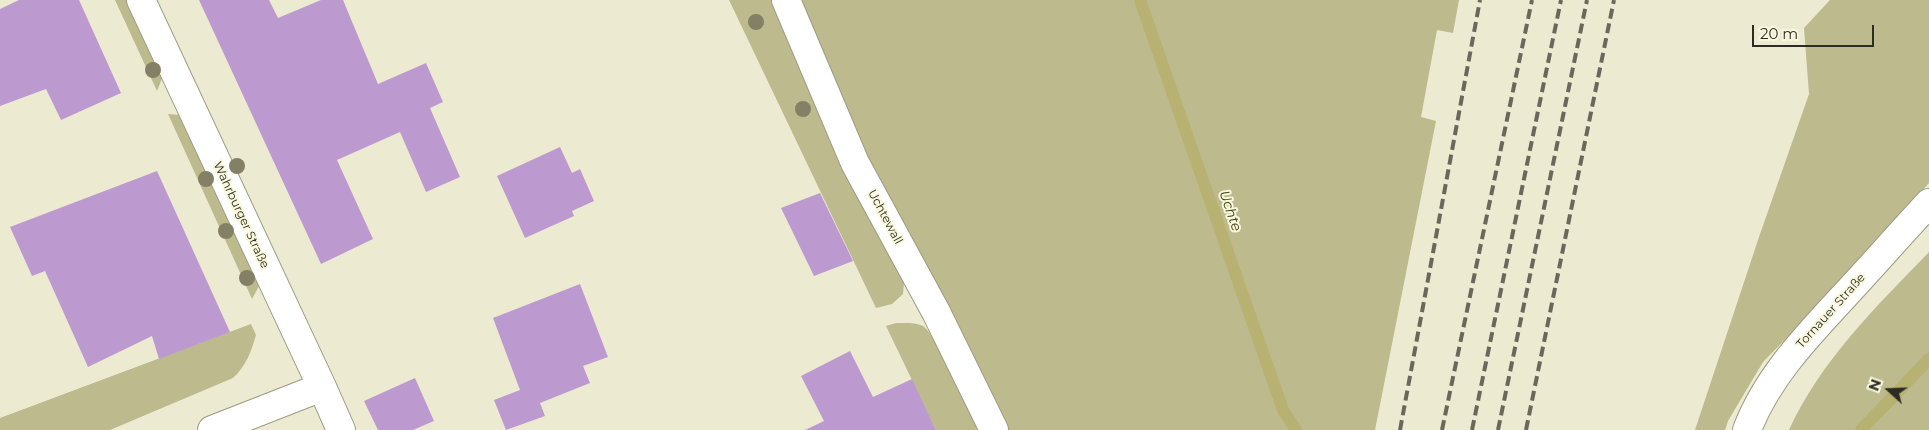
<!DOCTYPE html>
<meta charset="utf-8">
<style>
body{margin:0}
#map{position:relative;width:1929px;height:430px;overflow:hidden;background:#ecead1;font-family:Montserrat,sans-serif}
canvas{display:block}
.north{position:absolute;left:1864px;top:365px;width:50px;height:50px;-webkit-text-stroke:4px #f9f8de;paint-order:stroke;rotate:290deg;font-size:14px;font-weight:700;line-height:20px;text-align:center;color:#2c2c22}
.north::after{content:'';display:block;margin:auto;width:18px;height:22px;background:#2c2c22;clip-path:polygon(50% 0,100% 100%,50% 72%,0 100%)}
.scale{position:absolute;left:1752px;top:25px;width:122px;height:22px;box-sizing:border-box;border:2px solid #2c2c22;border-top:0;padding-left:6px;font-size:15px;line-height:18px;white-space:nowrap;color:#2c2c22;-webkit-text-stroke:4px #f9f8de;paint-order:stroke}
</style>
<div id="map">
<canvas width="1929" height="430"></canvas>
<div class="north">N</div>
<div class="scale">20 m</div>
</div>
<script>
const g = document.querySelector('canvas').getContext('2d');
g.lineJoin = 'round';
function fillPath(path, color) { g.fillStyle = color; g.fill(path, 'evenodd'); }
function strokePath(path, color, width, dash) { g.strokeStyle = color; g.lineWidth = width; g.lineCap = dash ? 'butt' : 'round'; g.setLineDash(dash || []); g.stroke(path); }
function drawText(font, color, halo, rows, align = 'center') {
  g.font = font + ' Montserrat,sans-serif'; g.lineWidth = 4; g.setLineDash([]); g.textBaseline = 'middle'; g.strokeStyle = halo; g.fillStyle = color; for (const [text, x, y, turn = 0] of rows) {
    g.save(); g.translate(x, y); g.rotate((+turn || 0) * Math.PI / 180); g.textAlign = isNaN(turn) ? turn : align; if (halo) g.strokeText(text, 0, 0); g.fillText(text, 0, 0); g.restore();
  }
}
const green = new Path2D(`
 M115 0H129L163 76 157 91Z
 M729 0H778L901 264 904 283 903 294 892 304 876 308Z
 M794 0H1459L1453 33 1437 30 1421 117 1436 121 1375 430H1009L885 195Z
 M1830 0H1929V183L1829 295 1763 362 1728 421 1725 430H1695L1759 237 1809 94 1804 28Z
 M168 114 181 115 259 286 252 299Z
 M1929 252V430H1789C1821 360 1877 306 1929 252Z
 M896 323C904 323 915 322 923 326 936 334 971 412 980 430H936L886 326Z
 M251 324 256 335C251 352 246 366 233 378L110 430H0V418Z`);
const stream = new Path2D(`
 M1140 0 1283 410 1296 430
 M1861 430 1929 359`);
const building = new Path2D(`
 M19 0H79L121 93 61 120 46 89 0 106V9Z
 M199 0H269L278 18 321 0H343L378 84 426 63 443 102 430 108 460 177 426 192 400 132 337 160 373 239 321 264Z
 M560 147 572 173 580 169 594 201 572 211 574 216 525 238 497 176Z
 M157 171 230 332 159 359 152 336 88 367 45 271 32 276 10 227Z
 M820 193 853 261 814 276 781 208Z
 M580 284 608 357 583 366 590 383 540 403 545 416 506 430 494 400 520 390 493 318Z
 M850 351 873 397 912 379 936 430H805L824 421 801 376Z
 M415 378 434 421 413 430H378L364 401Z`);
const minor = new Path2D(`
 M141 0 322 387 341 430
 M786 0 855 163 936 312 994 430
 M212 430 322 387
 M1747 430C1767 377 1808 335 1846 294 1874 264 1901 233 1929 203`);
const rail = new Path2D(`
 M1400 430 1480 0
 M1442 430 1532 0
 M1472 430 1561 0
 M1498 430 1587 0
 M1526 430 1614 0`);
const trees = [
 [756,22],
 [153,70],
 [803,109],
 [237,166],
 [206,179],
 [226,231],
 [247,278]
];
const streetNames = [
 ["Wahrburger Straße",241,215,65],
 ["Uchtewall",885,217,62],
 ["Tornauer Straße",1831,311,-48]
];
const waterNames = [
 ["Uchte",1230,211,71]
];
fillPath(green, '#bdba8d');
strokePath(stream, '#b7b271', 12);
fillPath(building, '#bc9ad0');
strokePath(minor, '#9c9a83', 30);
strokePath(minor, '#fff', 28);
strokePath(rail, '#69685a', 4, [10, 5]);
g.fillStyle = '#838065';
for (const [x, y] of trees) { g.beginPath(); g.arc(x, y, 8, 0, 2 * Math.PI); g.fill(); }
drawText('12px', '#2c2c22', '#f9f8de', streetNames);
drawText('italic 14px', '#45400d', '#f9f8de', waterNames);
</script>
